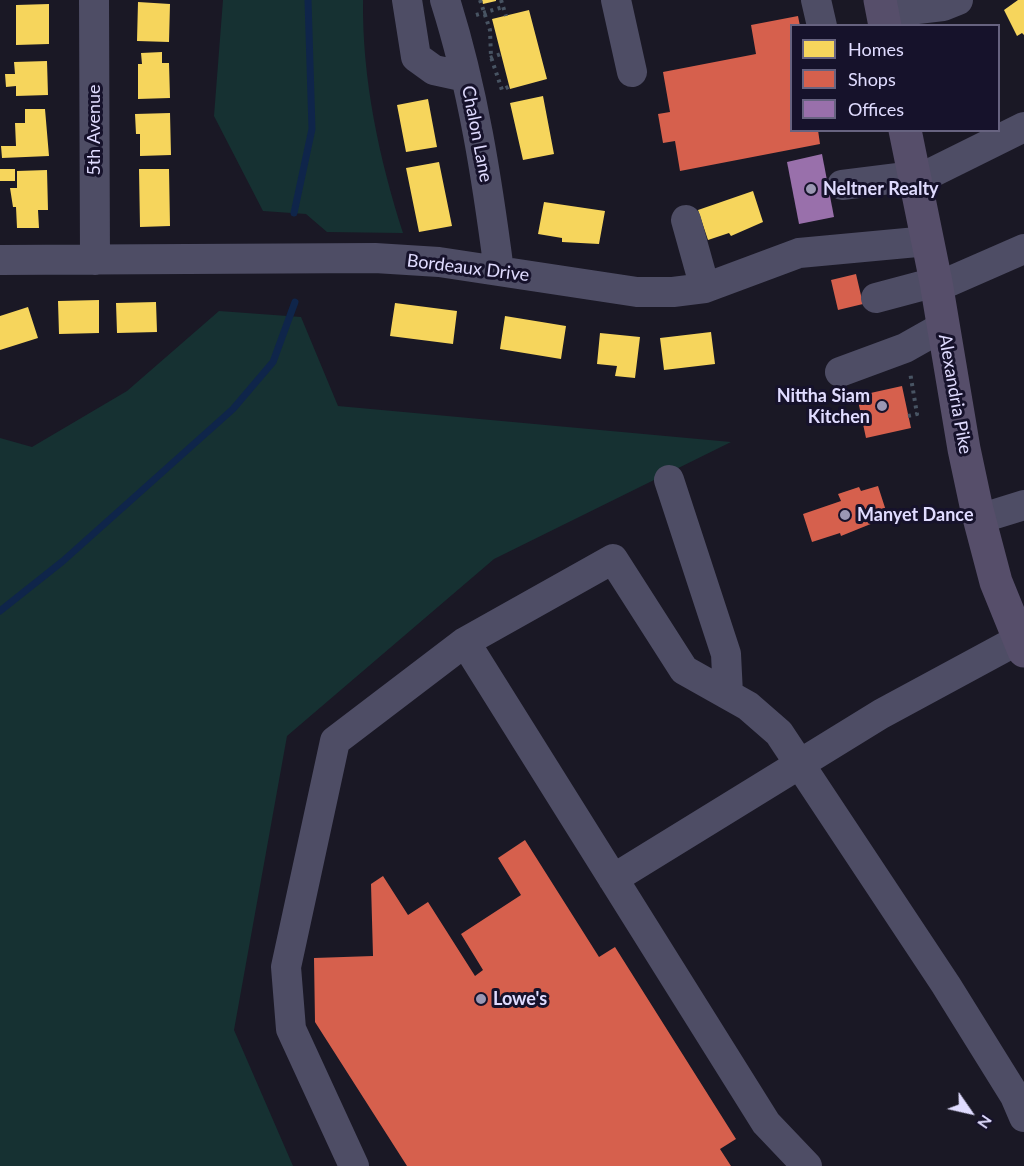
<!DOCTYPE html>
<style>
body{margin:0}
#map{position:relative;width:1024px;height:1166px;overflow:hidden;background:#1a1825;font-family:Lato,sans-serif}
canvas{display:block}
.legend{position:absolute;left:790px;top:24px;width:210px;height:108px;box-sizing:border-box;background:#16122b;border:2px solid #676380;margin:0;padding:8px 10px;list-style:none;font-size:18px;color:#e0dcff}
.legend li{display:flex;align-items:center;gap:12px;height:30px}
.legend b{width:30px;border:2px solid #676380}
.north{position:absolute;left:940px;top:1082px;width:60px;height:60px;-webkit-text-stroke:4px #16122b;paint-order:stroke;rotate:124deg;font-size:16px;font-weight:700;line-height:24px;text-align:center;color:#e0dcff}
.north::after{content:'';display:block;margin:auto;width:21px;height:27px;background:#e0dcff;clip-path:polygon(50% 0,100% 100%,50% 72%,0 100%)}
</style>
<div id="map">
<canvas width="1024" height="1166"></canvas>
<ul class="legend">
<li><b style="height:16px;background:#f6d55c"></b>Homes</li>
<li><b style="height:16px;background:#d6604d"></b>Shops</li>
<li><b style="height:16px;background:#9970ab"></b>Offices</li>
</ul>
<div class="north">N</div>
</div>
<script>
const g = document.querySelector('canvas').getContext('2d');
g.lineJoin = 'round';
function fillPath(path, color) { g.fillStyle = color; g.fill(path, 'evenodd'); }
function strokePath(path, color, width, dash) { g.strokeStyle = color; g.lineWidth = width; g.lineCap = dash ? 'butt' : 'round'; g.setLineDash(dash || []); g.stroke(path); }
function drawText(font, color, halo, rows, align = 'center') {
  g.font = font + ' Lato,sans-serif'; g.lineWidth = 6; g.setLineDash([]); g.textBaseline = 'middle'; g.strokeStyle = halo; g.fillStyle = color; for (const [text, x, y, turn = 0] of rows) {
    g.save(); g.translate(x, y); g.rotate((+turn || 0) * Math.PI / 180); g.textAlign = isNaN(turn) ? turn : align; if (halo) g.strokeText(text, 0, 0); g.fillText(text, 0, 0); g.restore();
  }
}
const green = new Path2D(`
 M223 0H363C362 79 379 158 403 233L327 232 306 214 263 211 214 116Z
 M219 311 301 317 338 406 731 442 494 559 287 736 234 1030 293 1166H0V438L32 447 127 391Z`);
const homes = new Path2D(`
 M482 0H496V1L483 4Z
 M1018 0H1024V35L1022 33 1017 36 1004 10Z
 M138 2 170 4 169 42 137 41Z
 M49 4V44L16 45V5Z
 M529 10 547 79 510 89 492 19Z
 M162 52V63H169L170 98 138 99V64H142L141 53Z
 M47 61 48 95 16 96V86L6 87 5 74H15L14 62Z
 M543 96 554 154 523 160 510 103Z
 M428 99 437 147 406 152 397 105Z
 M25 109H45L49 156 2 158 1 146H16L15 123H25Z
 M170 113 171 155 140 156V134H136L135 114Z
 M439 162 452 226 419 232 406 168Z
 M0 169H15V181H0Z
 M139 169H169L170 226 140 227Z
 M47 170 48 210H38L39 228H17L16 207H13L10 188H17V171Z
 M753 191 763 222 731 236 729 233 708 240 698 210Z
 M544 202 605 211 599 244 562 242V238L538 234Z
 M99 300V333L59 334 58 301Z
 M156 302 157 332 117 333 116 303Z
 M395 303 457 311 453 344 390 336Z
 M28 307 38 338 0 350V316Z
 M505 316 566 326 561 359 500 349Z
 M711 332 715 364 664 370 660 338Z
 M600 333 640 337 635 378 615 376 617 366 597 364Z`);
const shops = new Path2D(`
 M798 16 800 26H792V130H818L820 144 680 171 675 141 663 143 658 114 670 112 663 72 756 54 751 25Z
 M856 274 863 304 838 310 831 280Z
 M902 386 911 428 866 438 857 396Z
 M878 486 888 517 841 536 840 533 812 542 803 514 841 501 838 494 859 487 861 491Z
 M525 840 599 957 615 947 736 1139 720 1149 731 1166H407L315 1022 314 958 373 956 371 884 383 876 408 915 428 902 475 976 483 970 461 934 521 895 498 858Z`);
const offices = new Path2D(`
 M822 154 834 217 799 224 787 162Z`);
const stream = new Path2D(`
 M294 213 312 129 308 0
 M0 611 63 561 233 409 273 362 295 302`);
const path = new Path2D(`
 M480 0 490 30 491 57 502 90 510 86
 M501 0 506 16
 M476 15 503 7
 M490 58 501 54
 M908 416 917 414 910 372`);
const minor = new Path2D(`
 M94 0 95 260
 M407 0 416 57 434 70 466 77
 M445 0C473 88 487 179 499 271
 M616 0 632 72
 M816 0 822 26
 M883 13 943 6 958 0
 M915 181 1024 127
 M842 185 914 176
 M686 220 705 288
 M0 260 375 258 439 262 637 292H673L705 288 799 253 928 241
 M937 287 1024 249
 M876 298 936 282
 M840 372 905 348 944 326
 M669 480 726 654 728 694
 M979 519 1024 505
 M465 642 766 1123 807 1166
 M613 879 881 714 1018 640
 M354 1166 291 1029 286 967 335 741 465 642 613 559 684 670 748 706 779 733 946 985 1015 1096 1024 1117`);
const major = new Path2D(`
 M880 0 885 26
 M905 130 936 282 964 449 977 510 996 582 1024 651`);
const markers = [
 [811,189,6,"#9b97b3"],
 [882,406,6,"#9b97b3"],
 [845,515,6,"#9b97b3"],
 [481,999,6,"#9b97b3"]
];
const streetNames = [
 ["5th Avenue",94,130,-90],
 ["Chalon Lane",477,134,79],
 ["Bordeaux Drive",468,268,7],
 ["Alexandria Pike",955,394,80]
];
const poiNames = [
 ["Neltner Realty",823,189],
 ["Nittha Siam",870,396,"right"],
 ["Kitchen",870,417,"right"],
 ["Manyet Dance",857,515],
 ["Lowe's",493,999]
];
fillPath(green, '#163132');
fillPath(homes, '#f6d55c');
fillPath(shops, '#d6604d');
fillPath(offices, '#9970ab');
strokePath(stream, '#0f254a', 7);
strokePath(path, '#485463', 4, [3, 4.5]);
strokePath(minor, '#4e4d65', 30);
strokePath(major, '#564e6a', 33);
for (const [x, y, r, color] of markers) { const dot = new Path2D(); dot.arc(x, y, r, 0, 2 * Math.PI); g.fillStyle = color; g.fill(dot); strokePath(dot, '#16122b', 2); }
drawText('18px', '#e0dcff', '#16122b', streetNames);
drawText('bold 18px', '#e0dcff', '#16122b', poiNames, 'left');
</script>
